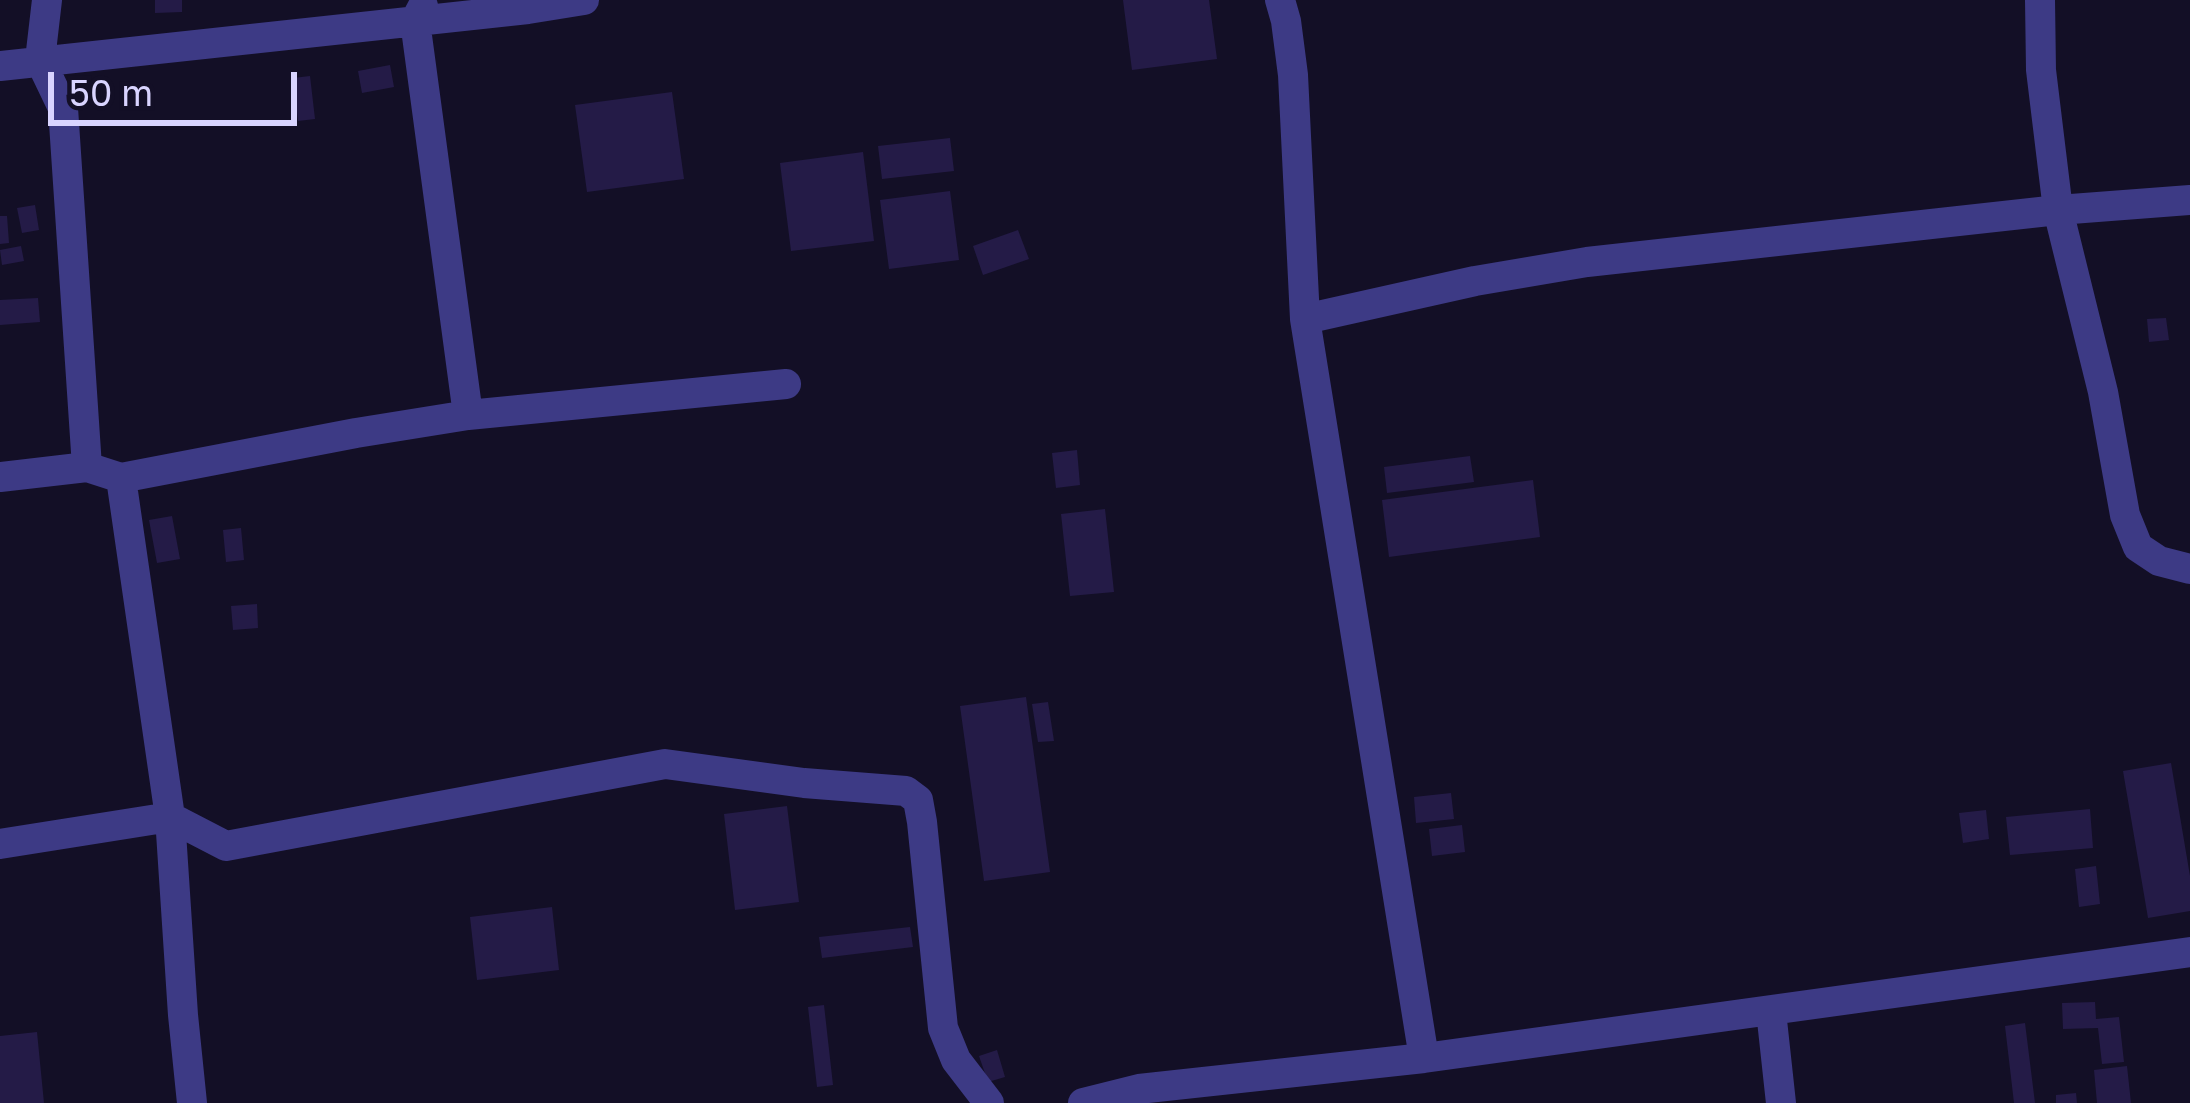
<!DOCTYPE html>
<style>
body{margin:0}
#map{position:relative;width:2190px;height:1103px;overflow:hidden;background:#130f26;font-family:"Golos Text",sans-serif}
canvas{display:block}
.scale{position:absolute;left:48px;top:72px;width:249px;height:54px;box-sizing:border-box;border:6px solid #d9d4ff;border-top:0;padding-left:15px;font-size:36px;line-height:42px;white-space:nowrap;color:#d9d4ff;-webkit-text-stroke:9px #130f26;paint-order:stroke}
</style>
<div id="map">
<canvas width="2190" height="1103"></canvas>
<div class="scale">50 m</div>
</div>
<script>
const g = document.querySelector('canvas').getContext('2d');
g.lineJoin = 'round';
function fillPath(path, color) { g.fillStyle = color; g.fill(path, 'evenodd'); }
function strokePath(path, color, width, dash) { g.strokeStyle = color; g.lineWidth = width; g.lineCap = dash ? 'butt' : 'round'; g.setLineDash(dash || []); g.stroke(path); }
const building = new Path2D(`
 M155 0H182V12L155 13Z
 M1123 0H1209L1217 59 1132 70Z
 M390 65 394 87 362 93 358 71Z
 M310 76 315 119 298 121 293 78Z
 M672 92 684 179 587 192 575 105Z
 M950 138 954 171 882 179 878 146Z
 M863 152 874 241 791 251 780 163Z
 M950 191 959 260 889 269 880 200Z
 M35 205 39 230 22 233 17 208Z
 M0 216H7L9 243 0 244Z
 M1018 230 1029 259 983 275 973 246Z
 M21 246 24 261 2 265 0 250Z
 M38 298 40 322 0 325V300Z
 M2166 318 2169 340 2149 342 2147 319Z
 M1077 450 1080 485 1056 488 1052 453Z
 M1470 456 1474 482 1387 493 1384 467Z
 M1533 480 1540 537 1389 557 1382 500Z
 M1105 509 1114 592 1070 596 1061 514Z
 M172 516 180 559 157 563 149 520Z
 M241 528 244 560 226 562 223 530Z
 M257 604 258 628 233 630 231 606Z
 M1026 697 1050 872 984 881 960 706Z
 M1048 702 1054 741 1038 742 1032 704Z
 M2171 763 2190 876V911L2148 918 2123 771Z
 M1451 793 1454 819 1416 823 1414 797Z
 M787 806 799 902 735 910 724 814Z
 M2090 809 2093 848 2010 855 2006 817Z
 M1986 810 1989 839 1963 843 1959 813Z
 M1462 825 1465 852 1432 856 1429 829Z
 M2096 866 2100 904 2079 907 2075 869Z
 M552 907 559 970 477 980 470 917Z
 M910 927 913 947 822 958 819 937Z
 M2095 1002 2096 1019 2119 1017 2124 1062 2102 1064 2098 1028 2063 1029 2062 1003Z
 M824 1005 833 1085 817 1087 808 1007Z
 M2025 1023 2035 1103H2014L2005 1026Z
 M37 1032 44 1103H0V1036Z
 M997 1050 1005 1077 988 1082 979 1056Z
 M2127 1066 2131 1103H2097L2094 1070Z
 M2076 1093 2077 1103H2056V1095Z`);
const minor = new Path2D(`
 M47 0 40 60 63 108 87 467
 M1280 0 1286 21 1293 75 1305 319 1424 1058
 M2040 0 2041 70 2058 210 2103 392 2125 515 2138 547 2159 561 2190 569
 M423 6 415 21 468 415
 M0 66 528 9 584 0
 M1305 319 1475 281 1587 262 2058 210 2190 200
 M0 477 87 467 121 478 356 433 468 415 786 384
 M121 478 170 817 183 1015 192 1103
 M0 844 170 817 226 846 665 764 804 783 906 791 918 800 922 822 943 1028 956 1060 989 1103
 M1771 1011 1781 1103
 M1083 1103 1139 1089 1424 1058 2190 952`);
fillPath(building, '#241b47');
strokePath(minor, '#3d3a85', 30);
</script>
